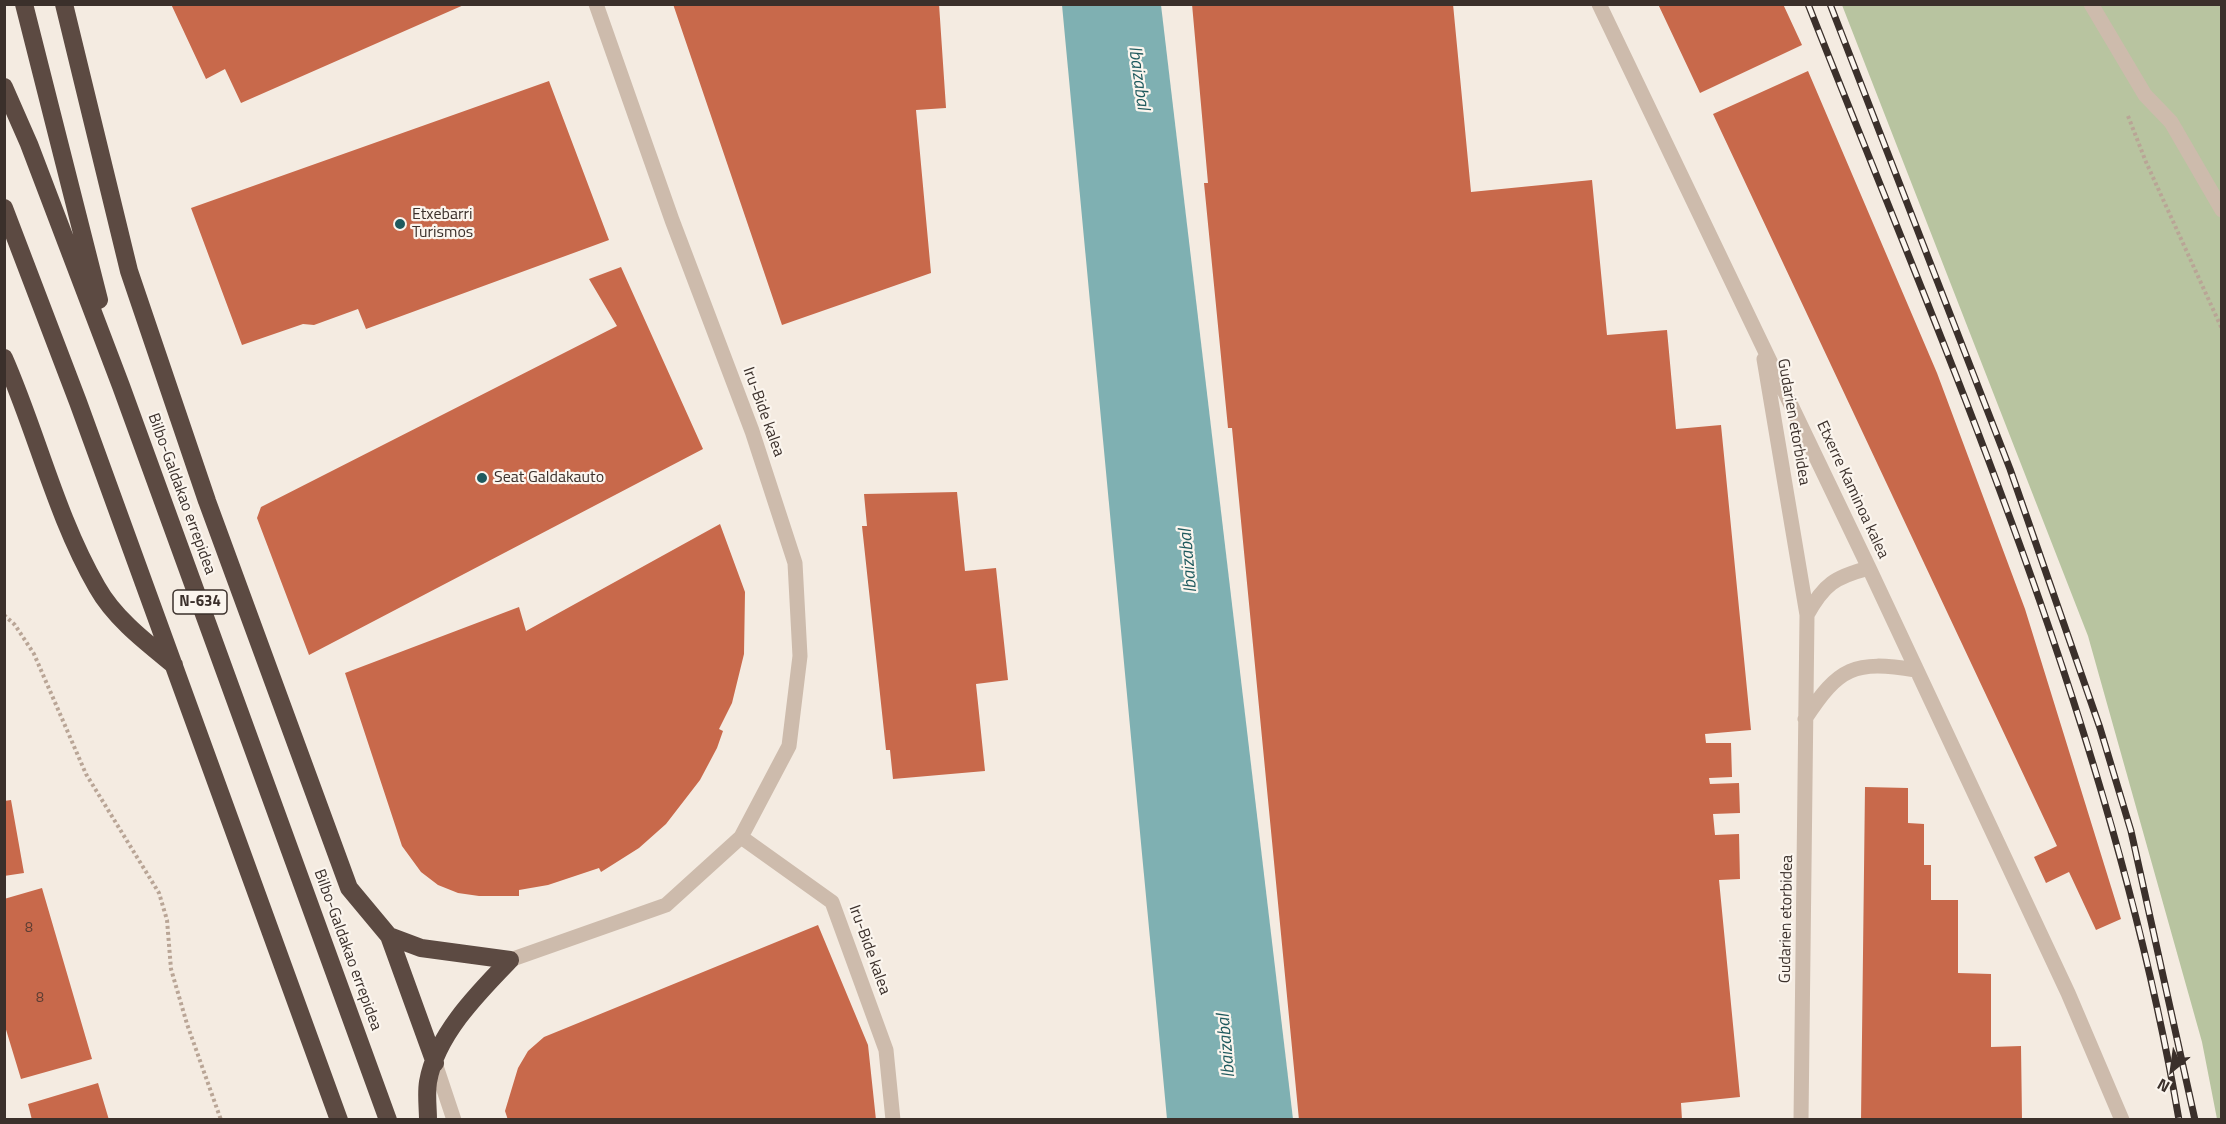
<!DOCTYPE html>
<style>
body{margin:0}
#map{position:relative;width:2226px;height:1124px;overflow:hidden;background:#f4ebe1;font-family:"Titillium Web",sans-serif}
canvas{display:block}
.frame{position:absolute;inset:0;border:6px solid #3b302b;pointer-events:none}
.north{position:absolute;left:2142px;top:1040px;width:60px;height:60px;-webkit-text-stroke:4px #fbf5ee;paint-order:stroke;rotate:209deg;font-size:16px;font-weight:700;line-height:24px;text-align:center;color:#3b302b}
.north::after{content:'';display:block;margin:auto;width:21px;height:27px;background:#3b302b;clip-path:polygon(50% 0,100% 100%,50% 72%,0 100%)}
</style>
<div id="map">
<canvas width="2226" height="1124"></canvas>
<div class="frame"></div>
<div class="north">N</div>
</div>
<script>
const g = document.querySelector('canvas').getContext('2d');
g.lineJoin = 'round';
function fillPath(path, color) { g.fillStyle = color; g.fill(path, 'evenodd'); }
function strokePath(path, color, width, dash) { g.strokeStyle = color; g.lineWidth = width; g.lineCap = dash ? 'butt' : 'round'; g.setLineDash(dash || []); g.stroke(path); }
function drawText(font, color, halo, rows, align = 'center') {
  g.font = font + ' "Titillium Web",sans-serif'; g.lineWidth = 4.5; g.setLineDash([]); g.textBaseline = 'middle'; g.strokeStyle = halo; g.fillStyle = color; for (const [text, x, y, turn = 0] of rows) {
    g.save(); g.translate(x, y); g.rotate((+turn || 0) * Math.PI / 180); g.textAlign = isNaN(turn) ? turn : align; if (halo) g.strokeText(text, 0, 0); g.fillText(text, 0, 0); g.restore();
  }
}
const green = new Path2D(`
 M1842 5H2221V1119H2217L2202 1042 2088 636Z`);
const water = new Path2D(`
 M1062 5H1161L1293 1119H1167Z`);
const building = new Path2D(`
 M171 4H466L241 103 225 69 206 79Z
 M673 4H939L946 108 916 110 931 273 782 325Z
 M1192 4H1453L1471 192 1592 180 1607 335 1667 330 1676 429 1721 425 1751 730 1705 734 1706 743H1731L1732 777 1709 778 1710 784 1739 783 1740 813 1713 814 1715 835 1739 834 1740 879 1719 880 1740 1097 1681 1103 1682 1120H1299L1232 428H1228L1204 183H1208Z
 M1658 4H1783L1802 45 1700 93Z
 M1808 71 1937 373 2025 609 2121 919 2096 930 2069 872 2046 883 2034 857 2057 846 1713 114Z
 M549 81 609 240 366 329 358 309 314 325 303 324 242 345 191 208Z
 M621 267 703 449 309 655 257 518 261 507 617 326 589 279Z
 M957 492 965 571 996 568 1008 680 976 684 985 771 893 779 890 750H886L862 526H867L864 494Z
 M720 524 745 592 744 654 732 703 719 729 723 731 717 748 700 780 666 824 639 848 601 872 599 868 548 885 519 890V896H479L458 893 438 885 421 872 402 846 345 673 519 607 526 631Z
 M1865 787 1908 788V823L1924 824V865H1931V900H1958V973L1991 974V1047L2021 1046 2022 1120H1861Z
 M11 800 24 873 4 876V801Z
 M42 888 92 1059 21 1079 4 1023V899Z
 M818 925 868 1045 876 1120H508L505 1111 518 1068 528 1051 544 1037Z
 M98 1083 109 1120H32L28 1104Z`);
const path = new Path2D(`
 M2128 116 2146 162 2222 329
 M4 615 15 625 34 654 86 774 159 893 167 920 171 969 187 1024 221 1120`);
const minor = new Path2D(`
 M1599 4 1869 568 2068 993 2122 1120
 M2091 4 2145 95 2171 122 2222 210
 M1764 359 1807 615 1801 1120
 M1807 615C1824 584 1835 577 1869 568
 M1805 719C1839 667 1854 660 1916 670
 M741 837 832 902 886 1050 893 1120
 M510 960 666 905 741 837 789 746 800 656 795 563 752 431 672 220 596 4
 M435 1063 454 1120`);
const highway = new Path2D(`
 M24 4 99 300
 M64 4 129 271 207 501 349 888 389 936 421 948 510 960
 M4 87 29 144 121 386 388 1120
 M4 208 78 402 339 1120
 M4 358C37 433 56 516 97 587 115 619 147 643 174 665
 M389 936 435 1063
 M428 1120C428 1108 426 1094 428 1082 436 1035 478 993 510 960`);
const rail = new Path2D(`
 M1808 4C1952 369 2113 731 2179 1120
 M1830 4 2010 469 2100 728 2131 831 2195 1120`);
const markers = [
 [400,224,6,"#1f5a5e"],
 [482,478,6,"#1f5a5e"]
];
const numberNames = [
 ["8",29,929],
 ["8",40,999]
];
const shields = [
 [200,602,54]
];
const shieldNames = [
 ["N-634",200,602]
];
const poiNames = [
 ["Etxebarri",412,215],
 ["Turismos",412,233],
 ["Seat Galdakauto",494,478]
];
const streetNames = [
 ["Iru-Bide kalea",763,412,70],
 ["Gudarien etorbidea",1793,422,80],
 ["Etxerre Kaminoa kalea",1852,490,65],
 ["Bilbo-Galdakao errepidea",181,494,70],
 ["Gudarien etorbidea",1787,919,-89],
 ["Bilbo-Galdakao errepidea",347,950,70],
 ["Iru-Bide kalea",869,950,70]
];
const waterNames = [
 ["Ibaizabal",1138,78,82],
 ["Ibaizabal",1189,561,-95],
 ["Ibaizabal",1227,1046,-95]
];
fillPath(green, '#b8c4a0');
fillPath(water, '#7fb0b2');
fillPath(building, '#c8694b');
strokePath(path, '#b9a596', 4, [3, 3]);
strokePath(minor, '#cdbbac', 15);
strokePath(highway, '#5c4a42', 18);
strokePath(rail, '#3b302b', 7);
strokePath(rail, '#fbf5ee', 4.5, [14]);
for (const [x, y, r, color] of markers) { const dot = new Path2D(); dot.arc(x, y, r, 0, 2 * Math.PI); g.fillStyle = color; g.fill(dot); strokePath(dot, '#fbf5ee', 2); }
drawText('14px', '#5e3e33', null, numberNames);
for (const [x, y, w] of shields) { const box = new Path2D(); box.roundRect(x - w / 2, y - 12, w, 24, 4.5); g.fillStyle = '#fbf5ee'; g.fill(box); strokePath(box, '#3b302b', 1.5); }
drawText('bold 15px', '#3b302b', null, shieldNames);
drawText('16px', '#3b302b', '#fbf5ee', poiNames, 'left');
drawText('16px', '#3b302b', '#fbf5ee', streetNames);
drawText('italic 18px', '#1f5a5e', '#fbf5ee', waterNames);
</script>
